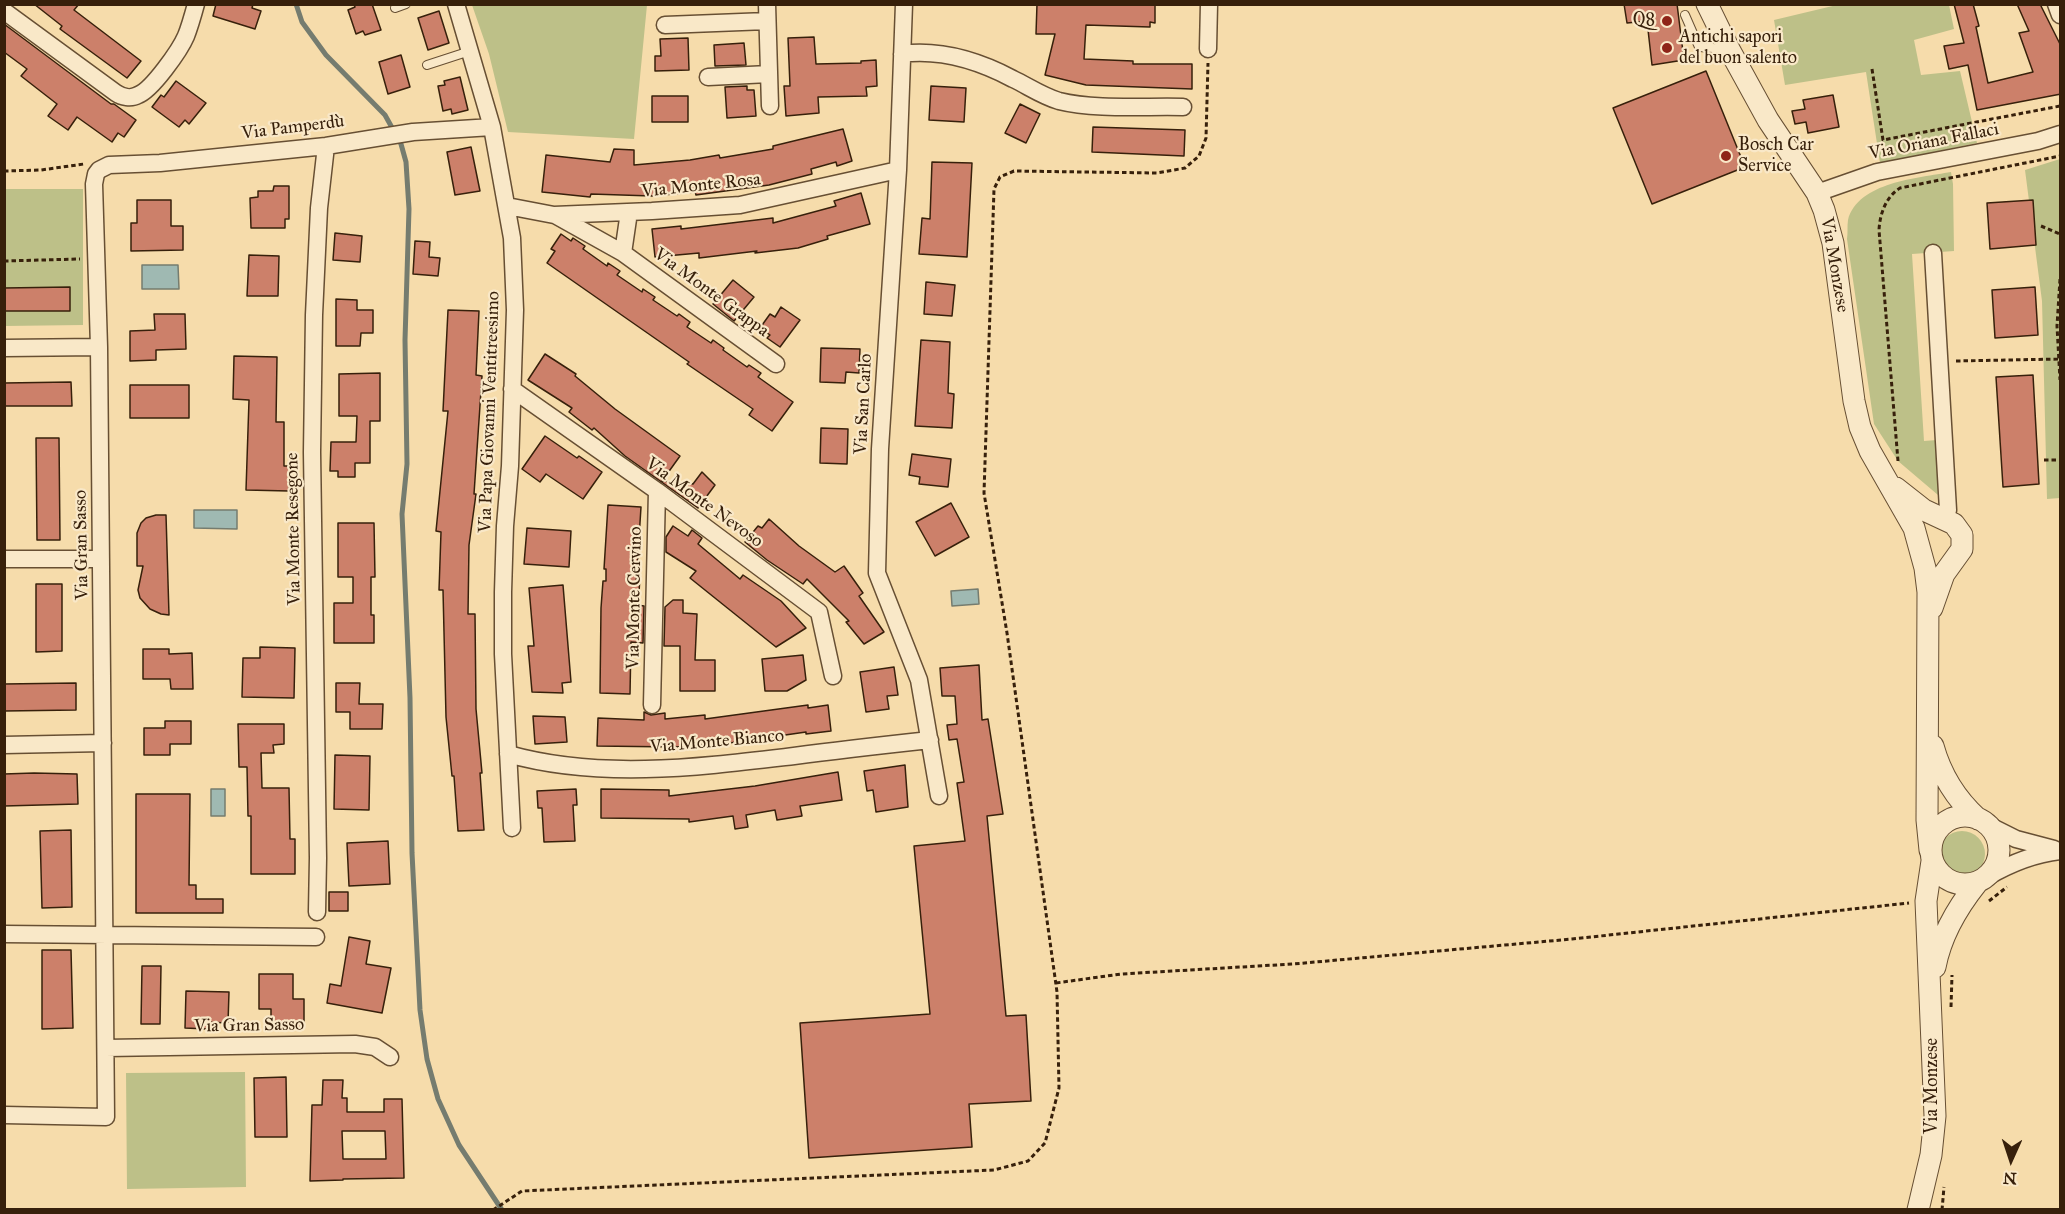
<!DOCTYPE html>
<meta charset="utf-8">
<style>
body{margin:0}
#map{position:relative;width:2065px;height:1214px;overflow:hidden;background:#f6dcab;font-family:"IM FELL Great Primer",serif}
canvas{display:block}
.frame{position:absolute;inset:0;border:6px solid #37200b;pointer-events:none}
.north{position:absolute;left:1981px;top:1130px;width:60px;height:60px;-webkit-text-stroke:4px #f9e8c8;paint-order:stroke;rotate:183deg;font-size:16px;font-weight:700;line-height:24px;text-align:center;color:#37200b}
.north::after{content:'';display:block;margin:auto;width:21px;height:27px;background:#37200b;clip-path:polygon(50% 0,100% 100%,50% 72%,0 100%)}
</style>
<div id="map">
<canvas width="2065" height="1214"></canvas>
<div class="frame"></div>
<div class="north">N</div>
</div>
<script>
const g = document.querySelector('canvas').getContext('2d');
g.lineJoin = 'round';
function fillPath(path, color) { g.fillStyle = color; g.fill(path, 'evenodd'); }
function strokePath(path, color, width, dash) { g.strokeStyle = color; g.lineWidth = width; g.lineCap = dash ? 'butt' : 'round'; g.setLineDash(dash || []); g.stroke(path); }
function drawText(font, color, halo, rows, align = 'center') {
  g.font = font + ' "IM FELL Great Primer",serif'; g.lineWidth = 4.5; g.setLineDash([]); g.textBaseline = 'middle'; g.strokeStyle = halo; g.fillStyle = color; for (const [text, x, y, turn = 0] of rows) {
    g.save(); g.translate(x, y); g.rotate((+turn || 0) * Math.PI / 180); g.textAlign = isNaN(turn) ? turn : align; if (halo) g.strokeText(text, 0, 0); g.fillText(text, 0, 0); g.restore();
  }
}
const green = new Path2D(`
 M1841 4 1949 5 1954 29 1914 40 1921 75 1960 71 1977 143 1880 163 1866 72 1785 85 1774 20Z
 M472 5H647L634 139 508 132 489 54Z
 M2060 159V498L2047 499 2042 301 2025 170Z
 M1951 172 1953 184 1954 251 1912 254 1924 441 1937 440 1938 495 1898 461 1874 424 1847 239C1848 233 1847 226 1848 220 1858 182 1918 178 1951 172Z
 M4 189H83V325L5 326Z
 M1939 854a23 23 0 1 1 46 0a23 23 0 1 1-46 0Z
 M245 1072 246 1187 127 1189 126 1073Z`);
const water = new Path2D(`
 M142 265H178L179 289H142Z
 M194 510H237V529L194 528Z
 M978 589 979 604 952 606 951 591Z
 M211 789H225V816H211Z`);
const stream = new Path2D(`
 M296 4 302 22 326 55 385 115 401 144 406 162 409 209 405 340 407 464 402 514 410 698 412 853 420 1010 427 1059 438 1099 459 1145 502 1210`);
const building = new Path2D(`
 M34 4H79L74 10 141 61 127 78 60 29 62 26Z
 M216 4H253L252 8 261 11 255 29 213 16Z
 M354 4H372L381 30 365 35 363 31 356 34 348 10 355 7Z
 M1037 4H1155V23L1150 22V27L1086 25 1084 59 1133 61V64H1192V89L1086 85 1045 75 1055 34H1036Z
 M1624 4H1677L1684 60 1652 65 1647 21 1627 23Z
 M1954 4H1973L1979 26 1976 27 1988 83 2033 72 2019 33 2029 31 2017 4H2040L2061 46V94L1977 110 1968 65 1949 69 1944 46 1964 43Z
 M439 11 449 43 428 50 418 18Z
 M4 24 111 104H114L136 120 124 137 118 133 112 142 77 117 68 130 48 116 57 104 21 76 27 69 4 52Z
 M814 37 816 64 861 63V61L876 60 877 86 866 87 867 96 818 97 819 113 786 116 784 86H790L788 38Z
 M688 38 689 70 655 71V56H661L660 39Z
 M744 43 746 65 715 66 714 45Z
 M401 55 410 87 388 94 379 62Z
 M1706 71 1745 167 1652 204 1613 108Z
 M460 77 468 110 452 114 451 109 443 111 438 86 445 85 444 81Z
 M176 81 206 103 189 124 185 120 179 127 152 107 161 95 164 97Z
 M747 86V90H754L756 116 727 118 725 87Z
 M931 86 966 88 964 122 929 120Z
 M1833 95 1839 127 1808 133 1806 122 1795 124 1792 111 1805 109 1803 100Z
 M652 96H688V122H652Z
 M1020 104 1040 114 1026 143 1005 133Z
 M1093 127 1185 130 1184 156 1092 152Z
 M843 129 852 161 837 166 836 162 811 169 812 174 769 185 696 195 695 192 652 196 591 194 590 197 542 192 546 155 610 162 614 149 634 150V165L690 160 719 155 720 158 773 149V146Z
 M471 147 480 191 455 195 447 152Z
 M932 162 972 163 967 257 919 254 922 218 930 219Z
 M274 186H289V219H285V228H251L250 198 258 197V191H273Z
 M861 193 870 224 827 236 828 239 798 248 755 253 757 251 699 258V253L655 257 652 229 681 226V229L773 218V223L836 206 834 201Z
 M137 200H171V226H183V250L131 251V223H137Z
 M2033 200 2036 245 1990 249 1987 203Z
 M335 233 362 236 360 262 333 260Z
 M561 234 571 241 573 238 585 246 583 249 607 266 608 263 620 271 617 275 642 292 643 289 655 297 653 300 677 316 679 314 690 322 687 327 711 343 713 340 724 348 723 350 747 367 749 365 761 373 758 377 793 402 772 431 749 415 753 409 687 364 689 362 547 263 555 251 551 249Z
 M415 241 430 242 429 257 440 258 438 276 413 274Z
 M249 255 279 256 278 296H247Z
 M733 280 754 297 734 321 713 304Z
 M926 282 955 285 952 316 924 314Z
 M70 287V311H4V288Z
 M2035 287 2038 335 1995 338 1992 290Z
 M336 299 357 300V310H373V333H361L360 346H336Z
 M781 307 800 320 780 347 767 338 770 335 760 328 770 314 775 317Z
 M448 310 479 311 476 375 482 376 474 494H476L469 545 468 614H475L476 709 482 773H480L484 830 458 831 454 776H452L446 717 443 590H439L441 532 436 531 448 411H443Z
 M154 314H185L186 349 156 350V360L130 361V331L155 330Z
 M921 340 950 342 948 393 954 394 952 428 915 426Z
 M821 348 860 349 859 373 846 372 845 383 820 382Z
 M545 354 576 374 575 376 615 409 680 456 662 481 693 484 702 472 715 485 698 508 625 456 594 428 592 430 569 412 572 408 528 380Z
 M234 356 277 357 276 422H284V466H290L289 491 246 490 249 400 233 399Z
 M380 373V421H370V463H355V477H338V471H330L331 442H356L357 416H339V374Z
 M2033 375 2039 484 2003 487 1996 377Z
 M71 382 72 406H4V383Z
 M130 385H189V418H130Z
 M821 428 848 429 847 464 820 463Z
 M545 436 577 458 579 456 602 472 583 499 546 474 540 482 522 469Z
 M36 438H59L60 540H37Z
 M912 454 951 459 948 487 919 484 920 477 909 475Z
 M951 503 969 537 935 556 916 522Z
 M608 505 641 507 636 585 640 578 638 605 644 606 643 643 631 642 630 694 600 693 601 608 603 581H606V569H604Z
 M156 515H166L169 615 161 614 150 609 140 598 138 590 143 566H137V533L141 523 146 518Z
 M769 519 799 546 835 572 844 566 863 593 859 596 884 632 864 644 846 622 849 621 807 579 803 584 767 560 745 542 758 526 762 528Z
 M338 523H374L375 577H371V615H374V643H334V603H353V577H338Z
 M673 526 688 536 692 530 702 538 698 544 740 579 743 575 781 601 806 628 776 647 690 578 696 571 666 552V537Z
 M527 528 571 531 569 567 524 564Z
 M36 584H62V651L36 652Z
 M563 585 571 682 562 683 563 693 532 692 528 646H534L529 588Z
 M673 600H683V613L697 614 695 660H715V691H680V646H664L665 607Z
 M260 647 295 648 294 698 242 697 243 658H260Z
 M143 649H169V654L192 653 193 689H171L170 679H143Z
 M803 655 806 680 787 691H765L762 659Z
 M979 665 982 720 988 719 1003 814 987 816 1006 1016 1026 1015 1031 1101 969 1104 972 1147 809 1158 800 1023 930 1014 914 846 965 841 957 783 964 782 957 739 949 740 947 725 957 724 955 696H942L940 668Z
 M894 667 898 695 887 696 889 709 866 712 860 672Z
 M76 683V710L4 711V684Z
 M336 683H360L359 704H383L382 729H350V712H336Z
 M808 705V708L828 705 831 731 806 734V732L723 744V742L676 747 597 746 598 718 644 720V712L651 715 665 713V719L705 715V719Z
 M533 716 565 717 567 742 535 744Z
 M165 721H191V744H170V755H144V728H165Z
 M238 724H284V744L273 745 274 753H261L262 788H289L290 839H295V874H251V816H248L247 767H239Z
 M335 755 370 756 369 810 334 809Z
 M905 765 908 807 876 812 873 790 867 791 864 771Z
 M838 772 842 800 800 806 802 816 777 820 775 810 746 815 748 827 735 829 733 816 689 822V819L601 818V789L669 790V796L755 786Z
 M34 773 77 774 78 804 4 806V774Z
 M576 789 577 805H573L575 841 544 842 542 808H538L537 791Z
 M136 794H190L189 885H196V899H223V913H136Z
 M71 830 72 907 42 908 40 831Z
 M388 841 390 884 349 886 347 843Z
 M329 892H348V911H329Z
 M349 937 370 941 366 964 391 968 382 1013 327 1003 330 984 341 986Z
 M42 950H71L73 1028 42 1029Z
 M142 966H161L160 1024H141Z
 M259 974H293V999H304V1028H271V1009H259Z
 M186 991 229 992 228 1023 207 1022V1029L185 1028Z
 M286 1077 287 1137H255L254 1078Z
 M323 1080H343L342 1098H347V1112H384V1099H402L404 1178 343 1179V1180L310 1181 312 1105H322ZM342 1131H385L386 1159H343Z`);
const path = new Path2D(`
 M1872 69 1883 140 2060 106
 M4 171 41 170 84 164
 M2041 226 2060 234
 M4 261 80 259
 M2060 279 2057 326 2060 380
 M1956 361 2060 359
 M2044 460H2060
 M1898 461 1879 230C1880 213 1886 197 1900 188L2060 156
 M1989 901 2007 887
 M1056 983 1121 974 1293 964 1572 939 1909 903
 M1951 1007 1952 975
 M493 1210 522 1191 994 1170 1028 1161 1045 1143 1059 1088 1057 992 1007 633 984 493 994 189 1000 177 1014 171 1157 173 1185 168 1199 156 1206 138 1208 63
 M1942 1210 1944 1187`);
const service = new Path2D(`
 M395 8 406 4
 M1685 15 1699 47 1727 49
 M427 65 470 51`);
const minor = new Path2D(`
 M456 4 492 127 512 238 515 310 510 466 505 526 503 592V654L512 828
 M767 4 770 106
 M904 4 898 170 880 449 877 573 919 680 939 796
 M2056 4 2060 15
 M4 11 116 93C122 97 131 99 138 95 152 90 180 50 186 36 190 26 193 15 196 4
 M665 25 767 21
 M1208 49 1209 4
 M902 54C941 49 979 61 1013 79 1028 86 1042 96 1059 101 1095 110 1145 106 1183 107
 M708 77 769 74
 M1817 193 1877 172 2038 141 2060 134
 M507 206 554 215 652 211 740 205 898 170
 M555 215 623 253 776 364
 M623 253 629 212
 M1933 253 1948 510 1945 519
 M4 348 99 347
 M512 389 657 491 819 612 833 676
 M4 559H101
 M652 705 657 491
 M4 745 103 743
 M508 754C600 780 700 767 794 756 839 750 884 745 930 740
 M1988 825 2016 839 2054 849
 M1987 877C2011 863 2033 854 2060 851
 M317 912 318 858 312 452 314 315 319 208 326 146
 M4 934 316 937
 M106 1048 355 1044 375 1047 390 1057
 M4 1115 106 1117 99 347 94 184 96 174 99 170 109 165 160 163 326 146 413 132 492 127`);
const tertiary = new Path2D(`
 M1707 4 1729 49 1768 120 1817 193 1824 210 1833 243 1854 401 1860 427 1870 451 1914 528 1925 568 1928 592 1927 820 1930 850
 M1896 488 1924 510 1954 524 1962 535V549L1944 574 1932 608
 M1933 746C1941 775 1956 799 1978 819
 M1931 850a34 34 0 1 1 68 0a34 34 0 1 1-68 0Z
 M1935 967C1941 935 1957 908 1977 883
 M1918 1210 1931 1155 1935 1116 1926 901 1932 861`);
const markers = [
 [1667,21,6,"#8f2418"],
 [1667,48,6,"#8f2418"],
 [1726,156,6,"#8f2418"]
];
const poiNames = [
 ["Q8",1655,21,"right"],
 ["Antichi sapori",1679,38],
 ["del buon salento",1679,59],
 ["Bosch Car",1738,146],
 ["Service",1738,167]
];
const streetNames = [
 ["Via Pamperdù",293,128,-7],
 ["Via Oriana Fallaci",1934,142,-11],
 ["Via Monte Rosa",701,186,-6],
 ["Via Monzese",1834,265,80],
 ["Via Monte Grappa",711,293,36],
 ["Via San Carlo",864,404,-87],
 ["Via Papa Giovanni Ventitreesimo",490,412,-88],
 ["Via Monte Nevoso",704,503,36],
 ["Via Monte Resegone",294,529,-91],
 ["Via Gran Sasso",82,545,-91],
 ["Via Monte Cervino",635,598,-89],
 ["Via Monte Bianco",717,742,-5],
 ["Via Gran Sasso",249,1026,-1],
 ["Via Monzese",1933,1086,-90]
];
fillPath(green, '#bdc088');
fillPath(water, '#9fb9b2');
strokePath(water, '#757c6f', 1.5);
strokePath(stream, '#757c6f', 5);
fillPath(building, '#cc806a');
strokePath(building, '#37200b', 1.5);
strokePath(service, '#674f33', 10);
strokePath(minor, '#674f33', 19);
strokePath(tertiary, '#674f33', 23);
strokePath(path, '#37200b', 3, [4.5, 3]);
strokePath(service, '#f9e8c8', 8);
strokePath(minor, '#f9e8c8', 16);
strokePath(tertiary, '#f9e8c8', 21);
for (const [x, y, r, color] of markers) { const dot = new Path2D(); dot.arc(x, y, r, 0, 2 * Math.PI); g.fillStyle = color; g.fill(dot); strokePath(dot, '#f9e8c8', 2); }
drawText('18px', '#37200b', '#f9e8c8', poiNames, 'left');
drawText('18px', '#37200b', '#f9e8c8', streetNames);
</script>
